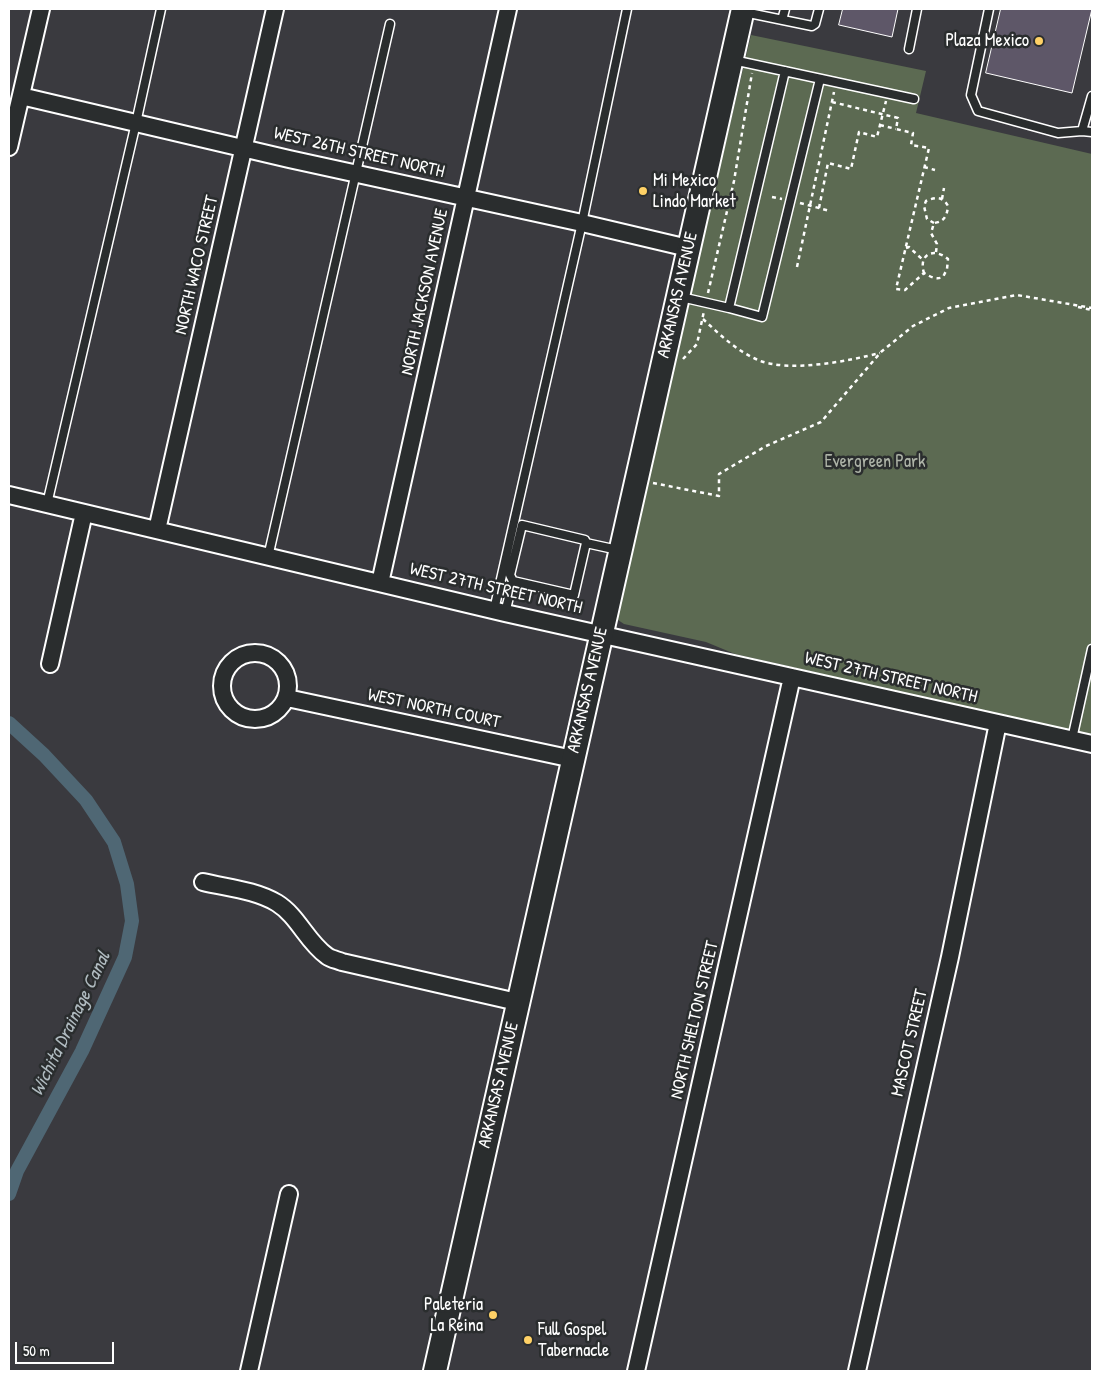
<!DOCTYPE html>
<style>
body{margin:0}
#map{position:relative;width:1101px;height:1380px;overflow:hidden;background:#3a3a3f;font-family:"Patrick Hand",sans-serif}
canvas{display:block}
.frame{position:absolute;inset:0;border:10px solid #fff;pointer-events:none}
.scale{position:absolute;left:15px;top:1342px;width:99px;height:22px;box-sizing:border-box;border:2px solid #fff;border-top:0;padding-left:6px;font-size:15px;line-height:18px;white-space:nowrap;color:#fff;-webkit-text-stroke:4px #2a2d2e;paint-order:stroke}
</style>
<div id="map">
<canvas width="1101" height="1380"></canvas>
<div class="frame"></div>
<div class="scale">50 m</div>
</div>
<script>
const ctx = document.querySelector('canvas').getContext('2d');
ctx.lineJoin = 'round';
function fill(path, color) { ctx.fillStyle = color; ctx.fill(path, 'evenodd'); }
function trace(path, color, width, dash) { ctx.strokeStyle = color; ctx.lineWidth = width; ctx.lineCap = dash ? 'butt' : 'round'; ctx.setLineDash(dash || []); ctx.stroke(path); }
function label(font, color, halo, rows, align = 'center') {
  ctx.font = font + ' "Patrick Hand",sans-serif'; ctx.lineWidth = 5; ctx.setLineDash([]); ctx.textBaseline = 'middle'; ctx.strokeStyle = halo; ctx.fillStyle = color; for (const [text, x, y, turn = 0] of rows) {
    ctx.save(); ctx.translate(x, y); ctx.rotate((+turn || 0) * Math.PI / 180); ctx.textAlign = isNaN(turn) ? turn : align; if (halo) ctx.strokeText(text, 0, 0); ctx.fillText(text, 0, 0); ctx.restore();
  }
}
fill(new Path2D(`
 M751 35 926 71 916 113 1092 154V736L735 654 706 642 624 624 618 620 615 613Z`), '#5c6a52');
trace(new Path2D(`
 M9 723 44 755 86 800 114 842 127 884 132 921 125 957 82 1051 17 1171 9 1194`), '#4f6774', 14);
const building = new Path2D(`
 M843 9H898L892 37 839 25Z
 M1001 9H1092L1072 93 986 73Z`);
fill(building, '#5e5768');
trace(building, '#fff', 1);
const lane = new Path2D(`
 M989 9 971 95 978 111 1058 133 1082 131 1092 96
 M744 12 812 26 815 24 819 9
 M782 20 785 9
 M909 49 917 9
 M733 60 914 99
 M1082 131 1092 132
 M681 297 729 308 785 71
 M729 308 762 317 820 79
 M47 504 136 123 161 9
 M268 557 390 24
 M513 581 510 575 522 525 585 540 586 543
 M494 610 582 223 627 9
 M505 613 513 581 574 595 586 543 618 550
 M1072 739 1092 649`);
const street = new Path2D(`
 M21 96 289 159 582 223 688 248
 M9 147 41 9
 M9 495 505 613 1092 744
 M157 530 275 9
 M380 583 508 9
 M222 686a33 33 0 1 1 66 0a33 33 0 1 1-66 0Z
 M50 664 84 513
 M287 698 573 759
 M203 882C228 888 255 890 277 903 298 916 307 942 327 956 331 959 337 960 342 962L517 1002
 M249 1371 289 1194
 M636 1371 792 677
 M857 1371 950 957 998 723`);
const secondary = new Path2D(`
 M435 1371 743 9`);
trace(lane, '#fff', 11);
trace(street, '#fff', 20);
trace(secondary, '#fff', 26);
trace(new Path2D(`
 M832 102 898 118 896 129 913 133 911 145 929 148 896 289 905 290 924 273C931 277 936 280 943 277L947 269 948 259C934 247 918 254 924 273
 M880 125 896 129
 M924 167 935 170
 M772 197 782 199
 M942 199 944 188
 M800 203 830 211
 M819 208 828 163 851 169 859 132 877 137 886 101
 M934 223 927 219 924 206 926 201C935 197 943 196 948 206 947 216 944 222 934 223L931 233 937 244 936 252
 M906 248 909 247 923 260
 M797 267 834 92
 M708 293 734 181 752 73
 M1078 307 1092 310
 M703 319C720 335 737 351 758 360 789 373 848 361 880 353
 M683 359 697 344 704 311
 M653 483 719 496V474L766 446 821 422 881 352 913 326 949 308 1017 295 1092 308`), '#fff', 2.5, [4, 4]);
trace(lane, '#2a2d2e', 8);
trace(street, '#2a2d2e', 16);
trace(secondary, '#2a2d2e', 22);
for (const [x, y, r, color] of [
 [1039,41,5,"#ffd166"],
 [643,191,5,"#ffd166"],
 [493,1315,5,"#ffd166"],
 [528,1340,5,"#ffd166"]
]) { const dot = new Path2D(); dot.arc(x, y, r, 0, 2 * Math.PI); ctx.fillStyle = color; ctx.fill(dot); trace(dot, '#2a2d2e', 2); }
label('18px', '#fff', '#2a2d2e', [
 ["Plaza Mexico",1029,41],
 ["Mi Mexico",653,181,"left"],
 ["Lindo Market",653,202,"left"],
 ["Paleteria",483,1305],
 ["La Reina",483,1326],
 ["Full Gospel",538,1330,"left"],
 ["Tabernacle",538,1351,"left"]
], 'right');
label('18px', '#fff', '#2a2d2e', [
 ["WEST 26TH STREET NORTH",359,153,13],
 ["NORTH WACO STREET",197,265,-77],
 ["NORTH JACKSON AVENUE",425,292,-78],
 ["ARKANSAS AVENUE",678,295,-77],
 ["WEST 27TH STREET NORTH",496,589,13],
 ["WEST 27TH STREET NORTH",891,678,13],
 ["ARKANSAS AVENUE",588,690,-77],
 ["WEST NORTH COURT",434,709,12],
 ["NORTH SHELTON STREET",695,1020,-77],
 ["MASCOT STREET",910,1043,-77],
 ["ARKANSAS AVENUE",499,1085,-77]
]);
label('18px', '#aeb4a8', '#2a2d2e', [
 ["Evergreen Park",875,462]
]);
label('italic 19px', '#b0bbc0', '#2a2d2e', [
 ["Wichita Drainage Canal",71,1024,-64]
]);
</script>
